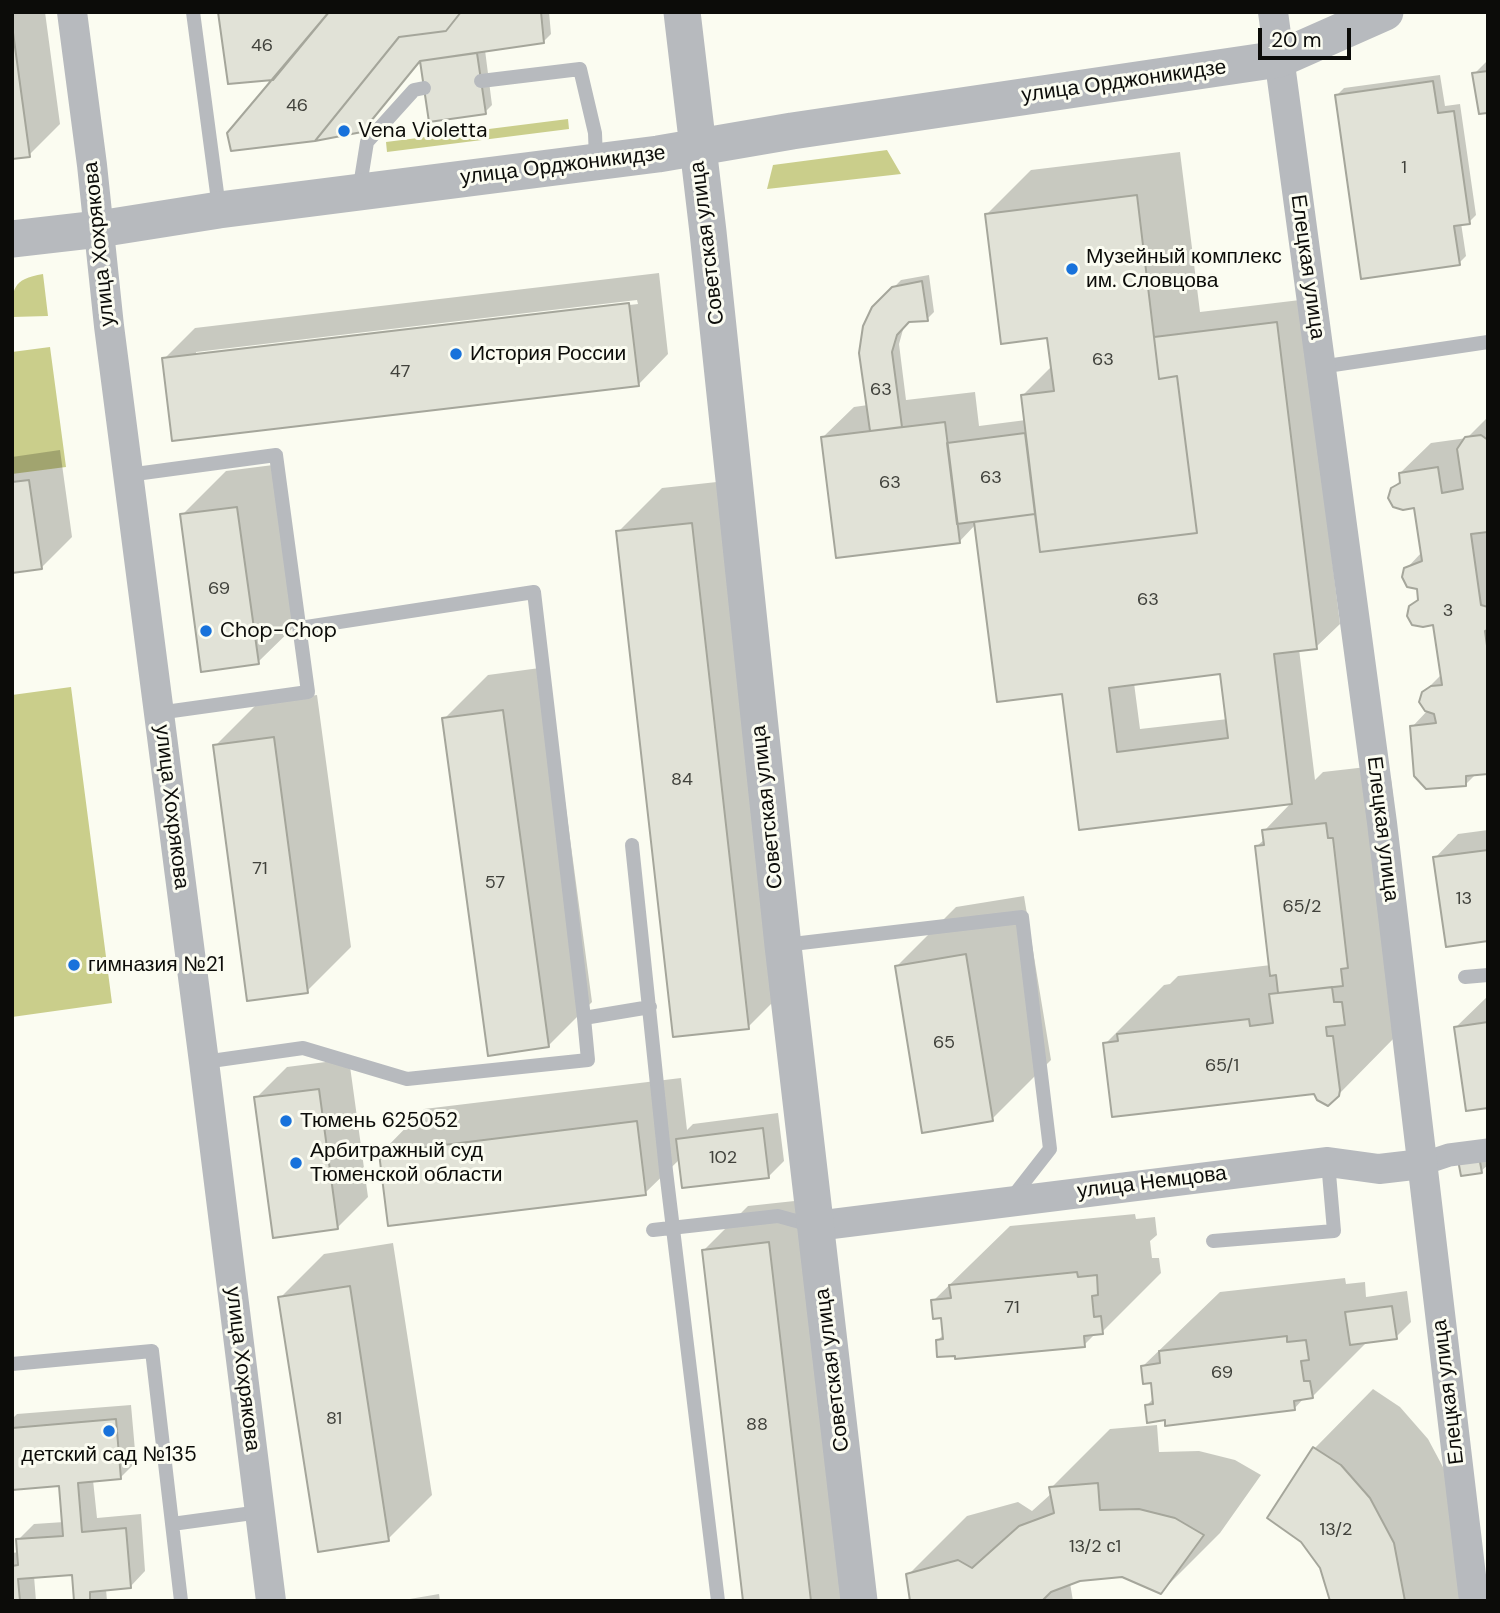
<!DOCTYPE html>
<meta charset="utf-8">
<style>
body{margin:0}
#map{position:relative;width:1500px;height:1613px;overflow:hidden;background:#fbfcf1;font-family:"DM Sans",sans-serif}
canvas{display:block}
.frame{position:absolute;inset:0;border:14px solid #0c0c09;pointer-events:none}
.scale{position:absolute;left:1258px;top:28px;width:93px;height:32px;box-sizing:border-box;border:4px solid #0c0c09;border-top:0;padding-left:9px;font-size:21px;line-height:24px;white-space:nowrap;color:#0c0c09;-webkit-text-stroke:5px #fbfcf1;paint-order:stroke}
</style>
<div id="map">
<canvas width="1500" height="1613"></canvas>
<div class="frame"></div>
<div class="scale">20 m</div>
</div>
<script>
const ctx = document.querySelector('canvas').getContext('2d');
ctx.lineJoin = 'round';
function fill(path, color) { ctx.fillStyle = color; ctx.fill(path, 'evenodd'); }
function trace(path, color, width, dash) { ctx.strokeStyle = color; ctx.lineWidth = width; ctx.lineCap = dash ? 'butt' : 'round'; ctx.setLineDash(dash || []); ctx.stroke(path); }
function label(font, color, halo, rows, align = 'center') {
  ctx.font = font + ' "DM Sans",sans-serif'; ctx.lineWidth = 6; ctx.setLineDash([]); ctx.textBaseline = 'middle'; ctx.strokeStyle = halo; ctx.fillStyle = color; for (const [text, x, y, turn = 0] of rows) {
    ctx.save(); ctx.translate(x, y); ctx.rotate((+turn || 0) * Math.PI / 180); ctx.textAlign = isNaN(turn) ? turn : align; if (halo) ctx.strokeText(text, 0, 0); ctx.fillText(text, 0, 0); ctx.restore();
  }
}
fill(new Path2D(`
 M568 119 569 129 387 152 386 142Z
 M887 150 901 174 767 189 773 165Z
 M43 274 48 316 12 317C12 289 12 279 43 274Z
 M50 347 66 467 12 474V352Z
 M71 687 112 1003 12 1017V695Z`), '#cace8b');
fill(new Path2D(`
 M12 12H45L60 124 29 155 12 157Z
 M220 12H549L551 34 544 41 485 50 492 105 485 112 431 120 422 58 275 78Z
 M1488 60V111L1474 74Z
 M1440 75 1445 106 1460 104 1476 215 1469 222 1461 223 1466 256 1459 263 1337 95 1344 88Z
 M1180 152 1200 312 1300 300 1340 624 1316 647 1299 649 1315 780 1323 772 1384 765 1386 780 1391 779 1406 908 1397 1035 1338 1095 1315 1092 1105 1044 1164 985 1170 984 1178 976 1271 965 1257 846 1265 839 1264 831 1292 802 1081 828 1064 692 976 524 959 542 823 437 854 407 868 405 874 308 901 280 929 275 934 312 927 319 909 320 904 326 899 344 906 400 975 392 979 426 1026 420 1023 395 1052 366 1049 336 987 214 1031 170ZM1222 673 1228 719 1140 729 1134 683Z
 M659 273 668 354 638 385 164 359 195 328ZM637 300 638 304 196 356V352Z
 M1488 417V773L1476 774 1466 784 1412 727 1428 710 1423 693 1442 674 1435 623 1411 606 1420 598 1419 588 1406 569 1422 552 1415 506 1393 488 1401 480 1400 473 1431 443 1467 438Z
 M60 450 72 537 41 568 12 572V457Z
 M281 464 302 619 258 662 182 515 226 471Z
 M735 480 792 983 748 1027 618 532 662 488Z
 M547 667 592 1002 548 1046 444 719 488 675Z
 M317 695 351 947 307 991 215 746 259 702Z
 M1488 830V939L1435 858 1458 834Z
 M1024 896 1051 1060 992 1119 897 966 956 907Z
 M1488 996V1107L1456 1027Z
 M349 1059 368 1197 337 1228 256 1098 287 1067Z
 M681 1078 687 1130 693 1124 778 1113 784 1161 769 1176 680 1159 645 1193 381 1153 424 1109Z
 M1460 1160H1488V1165L1481 1171Z
 M813 1199 860 1601H745L704 1250 748 1206Z
 M1135 1214 1136 1219 1155 1217 1157 1235 1150 1241 1152 1258H1159L1161 1273 1102 1332H1097L1084 1345 938 1340 944 1334 942 1316 933 1301 1010 1226Z
 M393 1243 432 1495 388 1539 280 1298 324 1254Z
 M1345 1278 1346 1284 1365 1282 1366 1297 1407 1291 1411 1322 1396 1337 1368 1341 1312 1397H1305L1294 1409 1166 1418 1147 1405 1154 1398 1153 1381 1143 1366 1220 1292Z
 M1373 1389 1400 1407 1428 1439 1452 1484 1466 1568 1459 1601H1331L1315 1448Z
 M131 1405 136 1462 120 1478 93 1480 97 1518 141 1514 145 1571 130 1587 106 1589 107 1601H76L73 1573 34 1576 36 1601H12V1553L19 1552 18 1540 34 1524 64 1522 61 1484 12 1488V1419L17 1414Z
 M1157 1425 1159 1452 1199 1451 1235 1460 1261 1475 1220 1533 1161 1592 1123 1576 1080 1580 1070 1583 1073 1601H912L908 1575 967 1516 1018 1502 1032 1511 1052 1493 1051 1488 1110 1429Z
 M439 1594 440 1601H398Z`), '#0003');
const building = new Path2D(`
 M218 12H329L273 80 228 84Z
 M329 12H461L446 31 399 37 315 141 231 151 227 133Z
 M461 12H541L544 43 420 61 362 132 315 141 399 37 446 31Z
 M12 25 30 157 12 159Z
 M477 53 486 114 429 122 420 61Z
 M1488 71V120L1487 113 1479 114 1472 73Z
 M1433 81 1438 113 1454 111 1470 224 1454 226 1460 265 1361 279 1335 95Z
 M1137 195 1159 379 1177 376 1197 533 1040 552 1021 395 1054 391 1047 338 1001 344 985 214Z
 M922 281 928 321 909 322 897 335 892 352 902 427 870 431 859 353 863 326 872 307 892 287Z
 M629 303 639 386 172 441 162 358Z
 M1277 322 1317 649 1274 654 1292 804 1079 830 1062 694 997 702 974 522 1035 514 1040 552 1197 533 1177 376 1159 379 1154 337ZM1220 674 1228 738 1117 752 1109 688Z
 M945 422 960 543 836 558 821 437Z
 M1025 433 1035 514 957 524 947 443Z
 M1481 435 1488 440V532L1471 534 1481 605 1488 607V630L1485 631 1488 653V774L1466 776V786L1426 789 1414 776 1410 726 1436 723 1434 714 1425 711 1419 702 1422 692 1431 686 1442 685 1433 625 1423 627 1412 625 1407 616 1409 606 1418 600 1417 589 1407 587 1402 577 1404 568 1422 561 1414 508 1403 510 1393 507 1388 498 1391 488 1400 483 1399 473 1438 467 1442 493 1463 489 1457 449 1465 437Z
 M29 480 42 569 12 573V482Z
 M237 507 259 664 201 672 180 514Z
 M692 523 749 1029 673 1037 616 531Z
 M503 710 549 1047 488 1056 442 718Z
 M274 737 308 993 247 1001 213 745Z
 M1326 823 1328 838H1333L1348 968 1341 969 1343 986 1278 993 1276 975 1270 976 1255 846 1264 845 1262 830Z
 M1488 850V941L1446 947 1433 857Z
 M966 954 993 1121 922 1133 895 966Z
 M1332 987 1334 1002H1342L1345 1025 1326 1027 1327 1036H1333L1340 1090 1339 1096 1328 1106 1317 1100 1314 1094 1112 1117 1103 1043 1118 1041 1117 1034 1249 1019 1250 1026 1273 1023 1269 994Z
 M1488 1022V1108L1466 1111 1454 1027Z
 M319 1089 338 1229 273 1238 254 1097Z
 M637 1121 646 1195 388 1226 379 1153Z
 M763 1128 769 1178 682 1188 676 1139Z
 M1479 1156 1482 1173 1461 1176 1458 1160Z
 M769 1242 811 1601H743L702 1250Z
 M1077 1272 1078 1277 1097 1275 1098 1295 1092 1296 1094 1317 1101 1316 1103 1334 1084 1336 1085 1347 955 1359V1356L937 1357 936 1340 943 1339 941 1318 933 1319 931 1300 951 1298 949 1285Z
 M350 1286 389 1541 318 1552 278 1297Z
 M1392 1306 1397 1339 1350 1345 1345 1312Z
 M1287 1336V1342L1306 1340 1309 1360 1301 1361 1304 1381H1310L1313 1398 1294 1401 1295 1410 1165 1426V1420L1147 1423 1145 1405 1153 1404 1151 1383 1143 1384 1141 1366 1160 1363 1159 1351Z
 M116 1419 121 1479 78 1483 82 1532 126 1528 131 1588 90 1592V1601H74L72 1575 18 1579 20 1601H12V1566L18 1565 16 1539 63 1536 59 1486 12 1490V1428Z
 M1313 1447 1341 1465 1370 1498 1394 1543 1405 1601H1330L1320 1568 1301 1542 1267 1518Z
 M1098 1483 1100 1510 1139 1509 1175 1518 1204 1535 1161 1594 1122 1577 1080 1581 1051 1592 1042 1601H910L906 1574 958 1560 972 1568 1019 1526 1054 1513 1049 1487Z`);
fill(building, '#e1e2d7');
trace(building, '#a5a69b', 2);
trace(new Path2D(`
 M193 12 219 208
 M481 81 580 69 595 133 596 160
 M359 192 367 142 414 90 424 88
 M1320 367 1488 342
 M128 475 276 455 308 692 158 713
 M300 628 534 592 584 1018
 M632 845 666 1171 718 1601
 M784 945 1022 917 1050 1149 1011 1199
 M1465 977 1488 975
 M204 1062 303 1048 407 1079 588 1060 584 1018 650 1007
 M653 1230 778 1216 814 1226
 M1213 1241 1334 1231 1328 1162
 M12 1364 152 1351 181 1601
 M172 1524 260 1512`), '#b7babe', 14);
trace(new Path2D(`
 M1422 1164 1449 1155 1488 1150`), '#b7babe', 23);
trace(new Path2D(`
 M72 12 92 165 109 326 204 1062 271 1601
 M1273 12 1382 823 1474 1601
 M816 1226 1328 1162 1379 1169 1422 1164`), '#b7babe', 30);
trace(new Path2D(`
 M682 12 708 232 783 946 859 1601
 M12 239 99 229 219 210 658 154 792 131 1279 59 1385 12`), '#b7babe', 37);
for (const [x, y, r, color] of [
 [344,131,7,"#1872db"],
 [1072,269,7,"#1872db"],
 [456,354,7,"#1872db"],
 [206,631,7,"#1872db"],
 [74,965,7,"#1872db"],
 [286,1121,7,"#1872db"],
 [296,1163,7,"#1872db"],
 [109,1431,7,"#1872db"]
]) { const dot = new Path2D(); dot.arc(x, y, r, 0, 2 * Math.PI); ctx.fillStyle = color; ctx.fill(dot); trace(dot, '#fbfcf1', 2.5); }
label('18px', '#41423c', null, [
 ["46",262,46],
 ["46",297,106],
 ["1",1404,168],
 ["63",1103,360],
 ["47",400,372],
 ["63",881,390],
 ["63",991,478],
 ["63",890,483],
 ["69",219,589],
 ["63",1148,600],
 ["3",1448,611],
 ["84",682,780],
 ["71",260,869],
 ["57",495,883],
 ["13",1464,899],
 ["65/2",1302,907],
 ["65",944,1043],
 ["65/1",1222,1066],
 ["102",723,1158],
 ["71",1012,1308],
 ["69",1222,1373],
 ["81",334,1419],
 ["88",757,1425],
 ["13/2",1336,1530],
 ["13/2 с1",1095,1547]
]);
label('21px', '#0c0c09', '#fbfcf1', [
 ["улица Орджоникидзе",1124,82,-8],
 ["улица Орджоникидзе",563,166,-7],
 ["Советская улица",708,243,-97],
 ["улица Хохрякова",100,244,-96],
 ["Елецкая улица",1307,267,82],
 ["улица Хохрякова",171,807,83],
 ["Советская улица",768,807,-96],
 ["Елецкая улица",1382,829,83],
 ["улица Немцова",1152,1183,-7],
 ["улица Хохрякова",242,1369,83],
 ["Советская улица",833,1370,-97],
 ["Елецкая улица",1449,1392,-97]
]);
label('21px', '#0c0c09', '#fbfcf1', [
 ["Vena Violetta",358,131],
 ["Музейный комплекс",1086,257],
 ["им. Словцова",1086,281],
 ["История России",470,354],
 ["Chop-Chop",220,631],
 ["гимназия №21",88,965],
 ["Тюмень 625052",300,1121],
 ["Арбитражный суд",310,1151],
 ["Тюменской области",310,1175],
 ["детский сад №135",109,1455,"center"]
], 'left');
</script>
